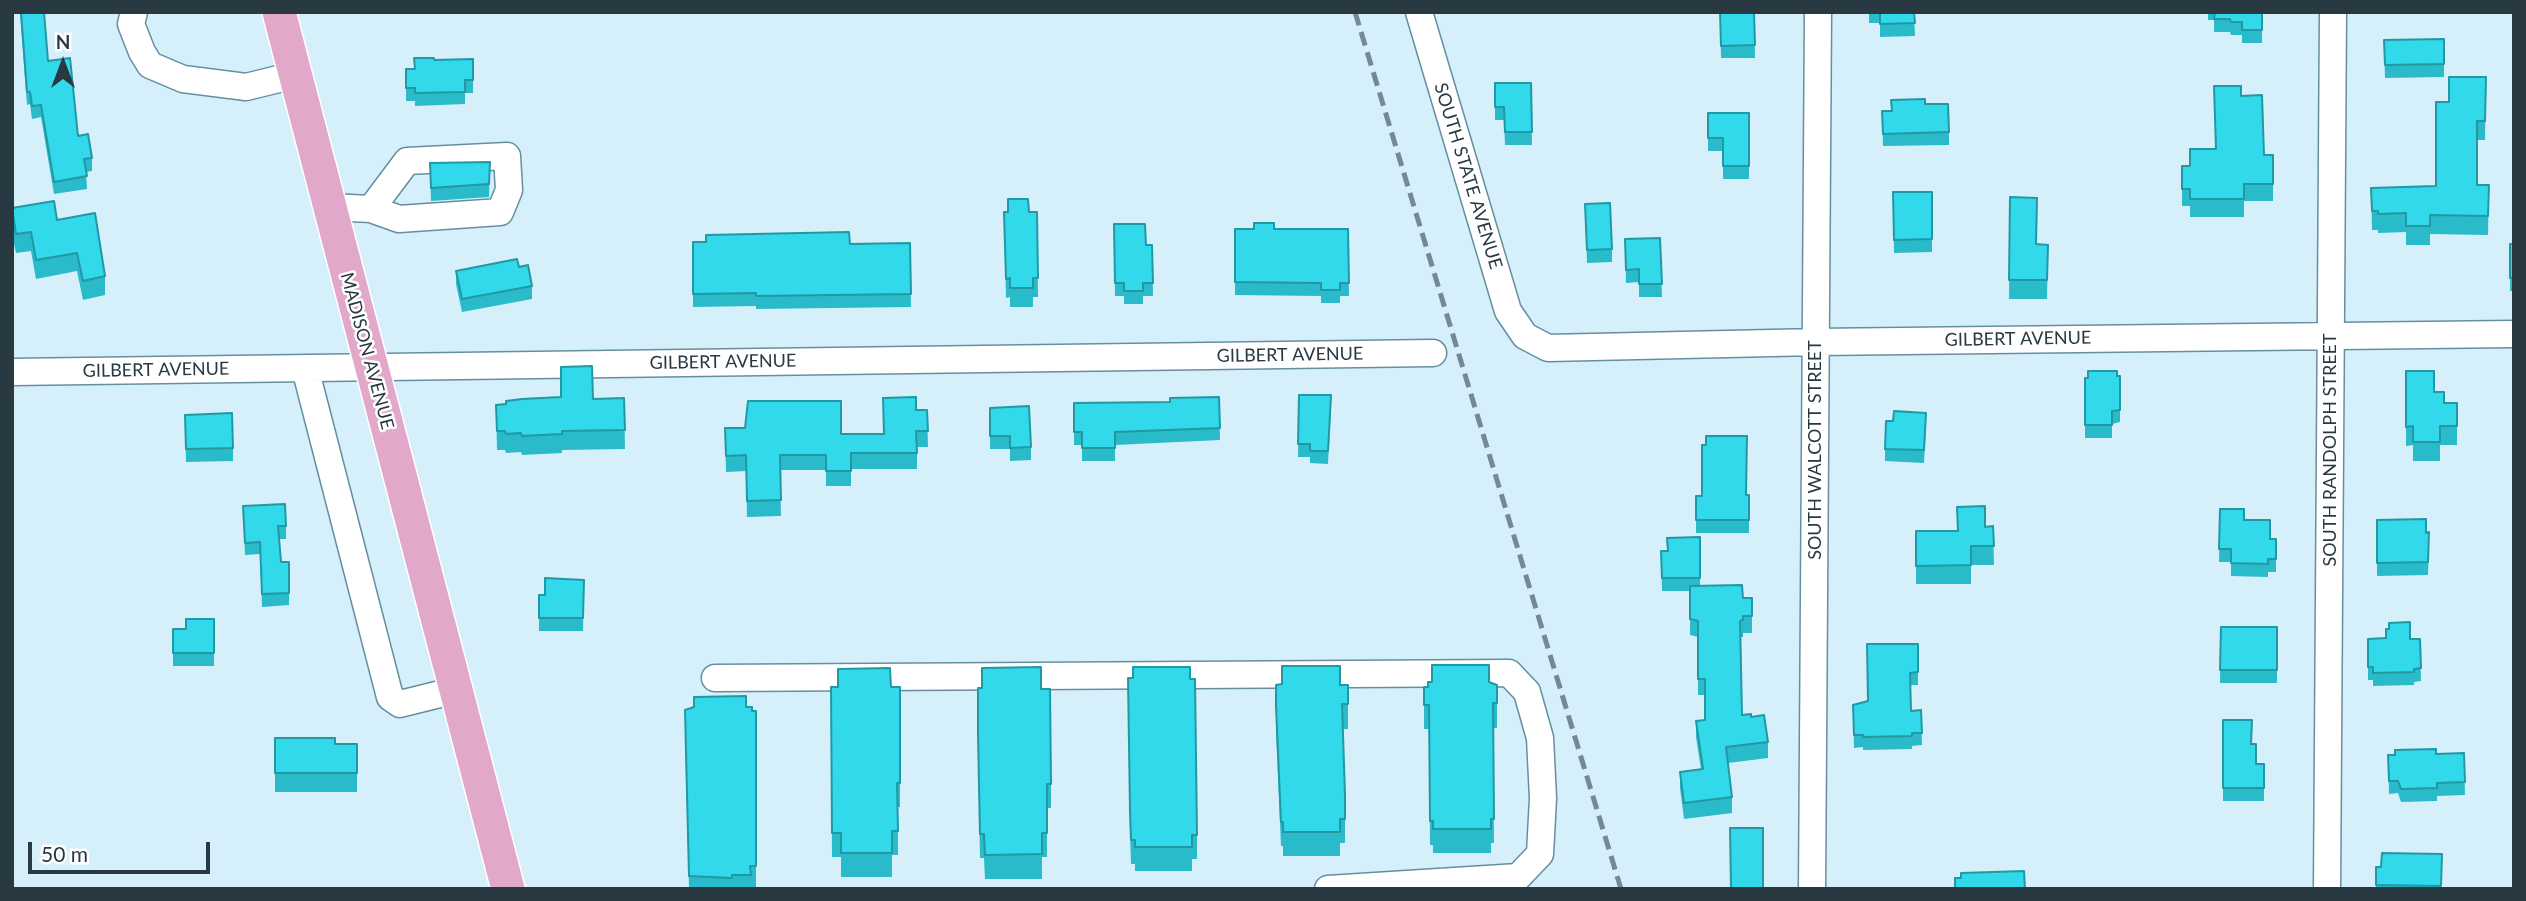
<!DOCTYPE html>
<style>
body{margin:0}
#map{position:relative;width:2526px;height:901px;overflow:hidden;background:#d5f0fb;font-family:Lato,sans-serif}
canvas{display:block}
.frame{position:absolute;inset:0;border:14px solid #283941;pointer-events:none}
.north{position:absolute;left:28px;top:28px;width:70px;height:70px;-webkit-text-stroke:5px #fff;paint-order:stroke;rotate:0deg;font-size:19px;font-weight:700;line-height:28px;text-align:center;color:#283941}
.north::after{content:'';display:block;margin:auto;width:24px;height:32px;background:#283941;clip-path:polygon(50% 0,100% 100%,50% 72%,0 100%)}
.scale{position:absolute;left:28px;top:842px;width:182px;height:32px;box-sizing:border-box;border:4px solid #283941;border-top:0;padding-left:9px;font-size:21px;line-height:24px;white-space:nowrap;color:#283941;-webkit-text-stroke:5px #fff;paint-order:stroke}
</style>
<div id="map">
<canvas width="2526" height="901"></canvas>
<div class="frame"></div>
<div class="north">N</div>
<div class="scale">50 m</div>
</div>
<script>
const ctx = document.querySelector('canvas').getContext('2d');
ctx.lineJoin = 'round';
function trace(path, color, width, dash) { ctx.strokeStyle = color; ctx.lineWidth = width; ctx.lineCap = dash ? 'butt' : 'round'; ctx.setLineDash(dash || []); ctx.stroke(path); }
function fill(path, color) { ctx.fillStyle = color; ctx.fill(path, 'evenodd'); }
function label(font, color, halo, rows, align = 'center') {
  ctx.font = font + ' Lato,sans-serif'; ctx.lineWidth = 5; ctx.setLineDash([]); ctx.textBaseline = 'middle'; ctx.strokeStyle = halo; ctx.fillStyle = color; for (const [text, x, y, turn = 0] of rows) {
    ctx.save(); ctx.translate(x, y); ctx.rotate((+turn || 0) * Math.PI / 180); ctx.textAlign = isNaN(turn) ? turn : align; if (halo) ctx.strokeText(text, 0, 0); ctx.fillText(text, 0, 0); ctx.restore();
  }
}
const minor = new Path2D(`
 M134 12 131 24 142 52 150 65 183 79 246 87 295 75
 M1419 12 1508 311 1525 336 1548 348 1816 342 2514 334
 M329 207 371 209 399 219 500 212 509 190 507 156 407 161 371 209
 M305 368 390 697 400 704 456 690
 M12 372 1433 353
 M715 678 1509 673 1527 692 1540 738 1543 798 1540 854 1518 877 1328 889
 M1812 889 1818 12
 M2327 889 2333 12`);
const major = new Path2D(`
 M279 12 508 889`);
trace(minor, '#658fa1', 29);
trace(major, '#fff', 36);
trace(minor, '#fff', 26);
trace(major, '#e1a8c9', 33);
trace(new Path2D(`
 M1355 12 1621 889`), '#748993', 5, [14, 7]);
fill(new Path2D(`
 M12 12H44L48 61 78 136 92 158V171L86 172 87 189 54 194 41 117 32 119 30 104 27 105 20 13 12 14Z
 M1720 12H1754L1755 58H1721Z
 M1869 12H1914L1915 36 1880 37V23H1869Z
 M2208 12H2262V43H2242V35H2231L2230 32H2214V20H2208Z
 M2444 39V77L2385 78 2384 40Z
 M473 59V93H465V104L415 106V101H406V69H414L434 60Z
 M2486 77 2485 140H2477V185H2489L2488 235 2430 234V245H2406V232L2378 233V230H2372L2371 188 2436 186 2449 102Z
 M1495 83H1531L1532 145H1505L1504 120H1495Z
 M2241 96 2264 155H2273V201H2244V217H2190V206H2182V166H2190L2215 149Z
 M1925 104 1949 132V145L1883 146 1882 111H1891Z
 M1708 113H1749V179H1723V151H1708Z
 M490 162 489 197 431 201 430 163Z
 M1893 192H1932V252L1894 253Z
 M2010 197 2036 244 2048 245 2047 299H2009Z
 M1585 204 1612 249V262L1587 263Z
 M12 208 57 220 105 276V295L83 300 77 271 36 279 31 251 16 253 12 234Z
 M1004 212H1037L1038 297H1033V307H1010V297L1006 298Z
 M1114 224 1146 245H1152L1153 296H1143V304H1124V296H1115Z
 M1235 229H1348L1349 296H1340V303H1321V296L1235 295Z
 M1660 238 1662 297H1639V282L1626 283 1625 239Z
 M693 242 850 244 910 243 911 307 756 309V306L693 307Z
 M2510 244H2514V291H2510Z
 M519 267 532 286V299L462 312 456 284V271Z
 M2406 371 2434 392 2444 403H2457V445H2440V461H2413V445L2406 446Z
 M2120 376V422L2112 424V438H2085V378Z
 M1299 395 1331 408 1328 464 1310 463V457H1298Z
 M1219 397 1220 440 1115 445V461H1082V445H1074V403L1170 402Z
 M624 398 625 449 562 450V453L522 455 521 452 506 453 505 450H497L496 405Z
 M990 408 1031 447V460L1010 461V449H990Z
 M916 410H927L928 447H917V469H851V486H826V470H780L781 516 747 517 746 471 726 472 725 428H745L841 434H883Z
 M185 415 233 448V461L186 462Z
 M1926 426 1924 463 1885 461V449Z
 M1749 495V533H1696V496Z
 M243 506 286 526V539H279L281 562H289V605L262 607 260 554 245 555Z
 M2220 509 2244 520 2270 539H2276V572H2268V577L2231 576V562H2219Z
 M2377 520 2426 533 2429 545 2428 575 2377 576Z
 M1993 526 1994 565H1971V584H1916V531H1957Z
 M1700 537V585L1743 598H1752V633H1743V637H1741L1742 715 1751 717 1768 742V758L1728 763 1732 797V813L1684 819 1680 788V772L1701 769 1696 737V721L1705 720V695H1698V637L1690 635V591H1662L1661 551H1667Z
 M584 580 583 631H539V595H545Z
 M214 619V666H173V629H186Z
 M2221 627H2277V683H2220Z
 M2368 639H2420L2421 681 2414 682V685L2373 686V680H2368Z
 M1918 644V685H1910L1911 711 1921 710 1922 745 1912 746V749L1863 750V747L1854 748 1853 705 1867 701Z
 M1128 678 1197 835V859H1192V871H1135V864H1131L1130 835Z
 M1489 682 1497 685V728H1493L1494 843H1491V853H1433V845H1430L1429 729H1424V687Z
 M1276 685H1340L1348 704V729H1343L1345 795V843H1340V856H1283V846H1281L1276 731Z
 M831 687H900V807H898V855H892V877H841V857H832Z
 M1041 689 1051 784V808H1047V857H1042V879H985L984 858H980L978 758Z
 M694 707H746L752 711H756V889H689L685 734Z
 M2223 720 2251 744 2256 764H2264V801H2223Z
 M275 738 335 744H357V792H275Z
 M2464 753 2465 795 2437 796V801L2401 802 2398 793 2389 794 2388 755Z
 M2442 854 2441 889H2376V867H2381Z`), '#2abbca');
const building = new Path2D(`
 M21 12H44L48 61 70 58 78 136 88 134 92 158 84 159 87 176 54 182 41 105 32 106 30 92H27Z
 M1720 12H1754L1755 45 1721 46Z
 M1880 12H1914L1915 23 1880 24Z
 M2215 12H2262V30H2242V22H2231L2230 19H2214Z
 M2444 39V64L2385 65 2384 40Z
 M414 58H434V60L473 59V80H465V92L415 93V88H406V69H415Z
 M2449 77H2486L2485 121H2477V185H2489L2488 216 2430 215V226H2406V213L2378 214V211H2372L2371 188 2436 186V102H2449Z
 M1495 83H1531L1532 132H1505L1504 107H1495Z
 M2214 86H2241V96L2262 95 2264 155H2273V184H2244V199H2190V189H2182V166H2190V149H2216Z
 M1925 99V104H1948L1949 132 1883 134 1882 111H1892L1891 100Z
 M1708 113H1749V166H1723V138H1708Z
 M490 162 489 184 431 188 430 163Z
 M1893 192H1932V239L1894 240Z
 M2010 197 2037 198 2036 244 2048 245 2047 280H2009Z
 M1008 199H1028L1029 212H1037L1038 278H1033V288H1010V278L1006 279 1004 212H1008Z
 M54 201 57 220 95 213 105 276 83 281 77 253 36 260 31 232 16 234 12 208Z
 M1610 203 1612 249 1587 250 1585 204Z
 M1254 223H1274V229H1348L1349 283H1340V290H1321V283L1235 282V229H1254Z
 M1114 224H1145L1146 245H1152L1153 283H1143V291H1124V283H1115Z
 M849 232 850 244 910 243 911 294 756 296V293L693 294V242H706V235Z
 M1660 238 1662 284H1639V269L1626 270 1625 239Z
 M2510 244H2514V278H2510Z
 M517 259 519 267 528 265 532 286 462 299 456 271Z
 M592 366 593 399 624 398 625 430 562 431V434L522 436 521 433 506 434 505 431H497L496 405 506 404V401L522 399 561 397V367Z
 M2088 371H2117V376H2120V410L2112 411V425H2085V378H2088Z
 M2406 371H2434V392H2444V403H2457V426H2440V442H2413V426L2406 427Z
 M1299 395H1331L1328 451H1310V444H1298Z
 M916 397V410H927L928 431H916L917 453H851V471H826V455H780L781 500 747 501 746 455 726 456 725 428H745L748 401H841V434H884L883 398Z
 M1219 397 1220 428 1115 432V448H1082V432H1074V403L1170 402V398Z
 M1029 406 1031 447 1010 448V436H990V408Z
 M1894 411 1926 413 1924 450 1885 449 1886 421H1893Z
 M232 413 233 448 186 449 185 415Z
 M1706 436H1747L1746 495H1749V520H1696V496H1702V445H1706Z
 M285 504 286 526H278L281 562H289V593L262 594 260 542 245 543 243 506Z
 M1985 506V527L1993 526 1994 546H1971V565L1916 566V531H1958L1957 507Z
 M2220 509H2244V520H2270V539H2276V559H2268V564L2231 563V549H2219Z
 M2426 519V533L2429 532 2428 562 2377 563V520Z
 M1700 537V578H1662L1661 551H1668L1667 538Z
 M545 578 584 580 583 618H539V595H545Z
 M1742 585 1743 598H1752V616H1743V620L1740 621 1742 715 1751 714V717L1764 715 1768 742 1726 747 1732 797 1684 803 1680 772 1703 769 1696 721 1705 720V679H1698V621L1690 619V586Z
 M186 619H214V653H173V629H186Z
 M2410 622V639H2420L2421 668 2414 669V672L2373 673V667H2368V639L2386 638V629H2389V623Z
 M2221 627H2277V670H2220Z
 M1867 644H1918V672L1910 673 1911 711 1921 710 1922 733H1912V736L1863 737V735H1854L1853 705 1868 701Z
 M1432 665H1489V682L1497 685V703H1493L1494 819H1491V829H1433V821H1430L1429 705H1424V687H1428V682H1432Z
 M1282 666H1340V685H1348V704H1342L1345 795V819H1340V832H1283V822H1281L1276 706V685L1282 684Z
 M1041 667V689H1050L1051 784H1047V833H1042V854L985 855 984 834H980L978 734V688H982V668Z
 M1133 667H1190V679H1195L1197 835H1192V847H1135V840H1131L1130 810 1128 678H1133Z
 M890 668 891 687H900V783H897L898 831H892V853H841V833H832L831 687H838V669Z
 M746 696V707H752V711H756V866H750L751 875H732V878L689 876 685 710 694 707V697Z
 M2223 720H2252L2251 744H2256V764H2264V788H2223Z
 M275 738H335V744H357V773H275Z
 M2436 749V754L2464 753 2465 782 2437 783V788L2401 789 2398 781H2389L2388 755H2395V750Z
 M1730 828H1763V888H1731Z
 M2382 853 2442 854 2441 886 2376 885V867H2381Z
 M2024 871 2025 889H1955V878H1961V873Z`);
fill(building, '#31d9eb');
trace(building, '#2298a4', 2);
label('18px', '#283941', '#fff', [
 ["SOUTH STATE AVENUE",1468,176,73],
 ["GILBERT AVENUE",2018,339,-1],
 ["MADISON AVENUE",367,351,75],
 ["GILBERT AVENUE",1290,355,-1],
 ["GILBERT AVENUE",723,362,-1],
 ["GILBERT AVENUE",156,370,-1],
 ["SOUTH WALCOTT STREET",1815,450,-90],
 ["SOUTH RANDOLPH STREET",2330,450,-90]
]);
</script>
